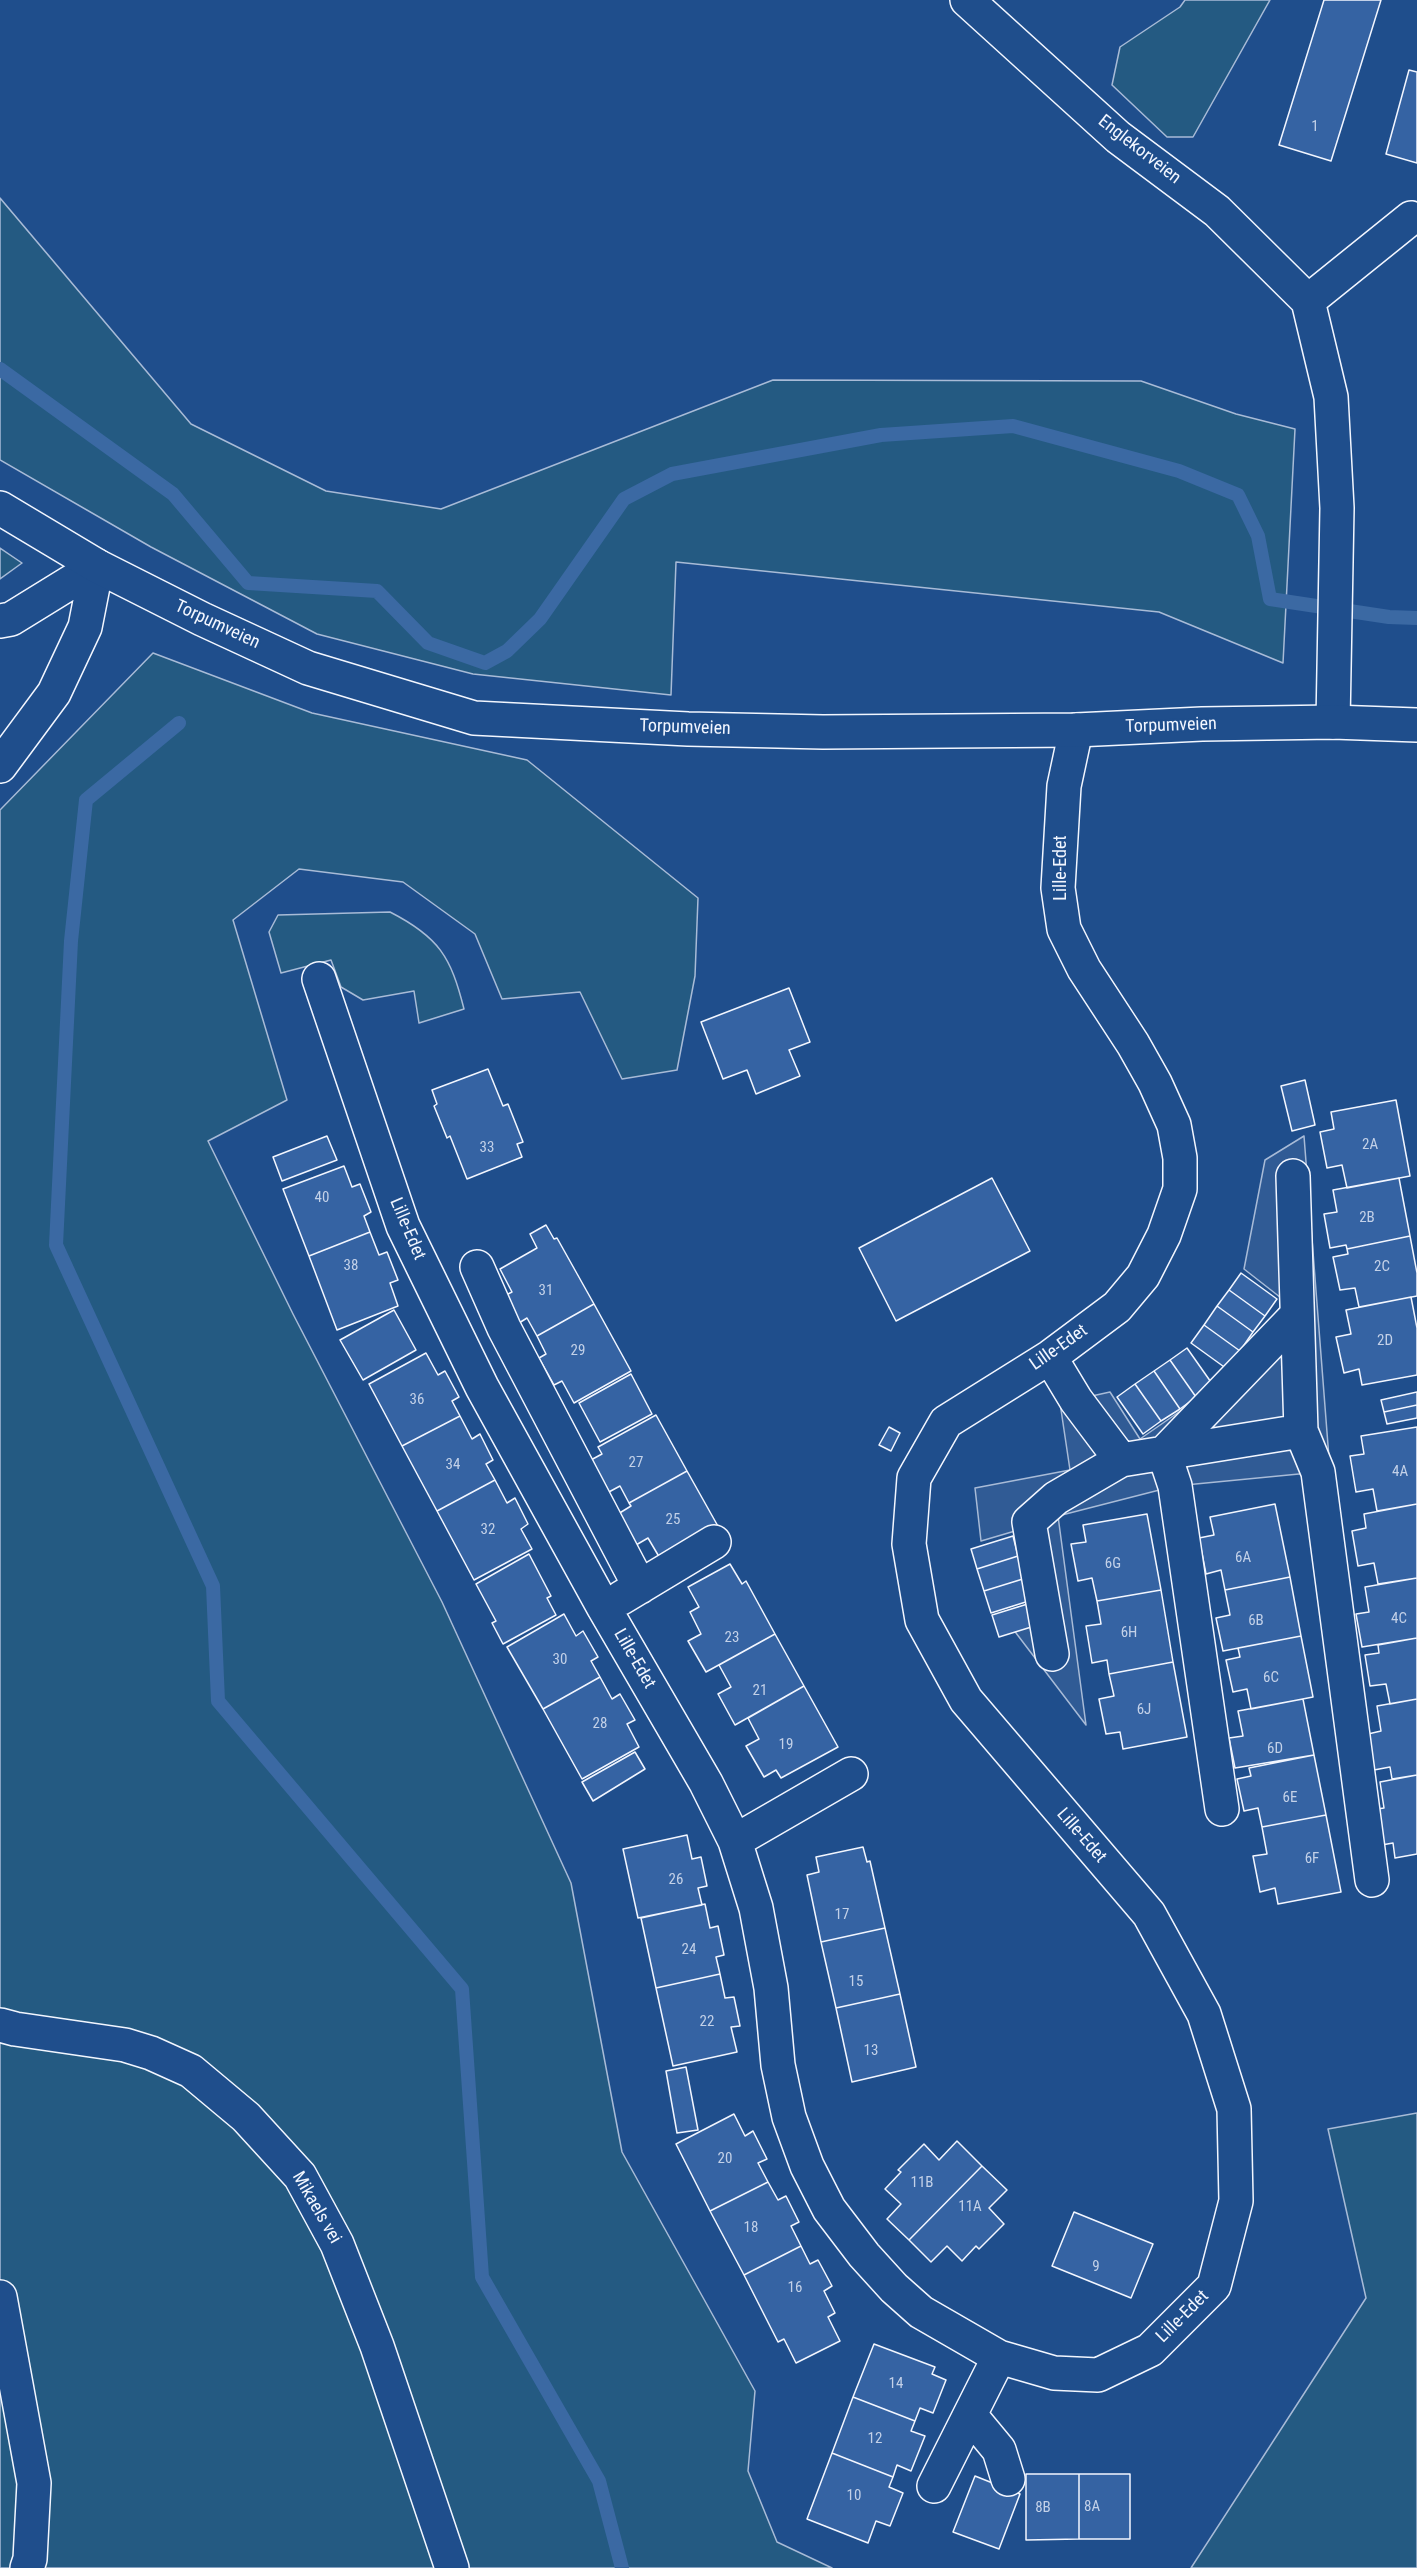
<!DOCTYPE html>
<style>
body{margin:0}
canvas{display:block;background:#1f4e8c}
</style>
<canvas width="1417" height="2568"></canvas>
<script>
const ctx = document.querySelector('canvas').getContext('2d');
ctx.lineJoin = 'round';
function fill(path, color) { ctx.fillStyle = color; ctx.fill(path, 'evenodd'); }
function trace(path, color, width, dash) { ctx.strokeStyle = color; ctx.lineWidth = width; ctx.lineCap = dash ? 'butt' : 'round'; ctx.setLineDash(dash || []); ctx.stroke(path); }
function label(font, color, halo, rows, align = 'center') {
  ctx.font = font + ' "Roboto Condensed",sans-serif'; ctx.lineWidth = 4.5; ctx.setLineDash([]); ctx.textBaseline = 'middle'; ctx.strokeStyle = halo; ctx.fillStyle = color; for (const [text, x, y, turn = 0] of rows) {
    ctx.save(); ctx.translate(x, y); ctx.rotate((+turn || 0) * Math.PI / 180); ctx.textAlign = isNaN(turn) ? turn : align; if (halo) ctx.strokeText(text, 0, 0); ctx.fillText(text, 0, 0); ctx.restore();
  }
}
const green = new Path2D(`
 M1185 0H1270L1193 137H1167L1112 85 1120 47 1180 7Z
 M0 198 191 424 326 491 441 509 773 380 1141 381 1236 414 1295 429 1283 663 1159 612 676 562 671 695 473 674 317 634 151 547 0 460Z
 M0 548 22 563 0 579Z
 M153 653 312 713 527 760 698 898 695 976 677 1070 622 1079 580 992 502 999 475 934 403 882 299 869 233 920 287 1100 208 1141 293 1314 442 1602 571 1883 622 2152 755 2391 748 2471 777 2542 832 2568H0V810Z
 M390 912C439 937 451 957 464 1009L419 1023 414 991 363 1000 341 987 331 960 281 973 269 932 278 915Z
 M1417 2113V2568H1191L1366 2298 1328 2129Z`);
fill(green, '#245a82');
trace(green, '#a8bbd7', 1.5);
const parking = new Path2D(`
 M1304 1136 1330 1471 1175 1486 1058 1516 1086 1725 1016 1633 1007 1614 1035 1601 1015 1531 981 1541 975 1488 1070 1470 1060 1403 1110 1392 1140 1439 1222 1382 1285 1301 1244 1269 1265 1160Z`);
fill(parking, '#305b95');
trace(parking, '#a8bbd7', 1.5);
trace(new Path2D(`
 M0 369 173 494 248 583 377 591 428 643 485 663 507 651 540 619 624 499 672 474 881 435 1013 426 1179 471 1238 495 1258 536 1270 599 1389 617 1417 618
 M179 723 86 800 71 941 56 1245 213 1586 218 1701 462 1989 482 2277 599 2481 622 2568`), '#3b69a3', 14);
const building = new Path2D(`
 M1324 0H1381L1331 161 1279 145Z
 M1409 70 1417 72V163L1386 154Z
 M789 988 810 1042 789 1050 800 1076 756 1094 747 1070 723 1079 701 1022Z
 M488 1069 503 1106 508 1104 523 1142 517 1144 522 1157 467 1179 450 1136 447 1138 434 1106 437 1104 432 1090Z
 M1305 1080 1315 1125 1292 1131 1281 1086Z
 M1396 1100 1410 1176 1347 1188 1342 1165 1327 1168 1320 1132 1334 1129 1331 1112Z
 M327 1136 337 1160 282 1181 273 1157Z
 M344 1166 352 1187 360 1184 371 1212 364 1216 370 1232 309 1256 283 1189Z
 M992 1178 1030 1251 896 1321 859 1248Z
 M1399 1178 1410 1236 1347 1249 1346 1245 1330 1248 1324 1214 1337 1212 1333 1190Z
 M546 1225 554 1239 557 1238 594 1304 537 1336 527 1318 519 1323 504 1296 512 1292 500 1269 537 1248 530 1234Z
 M370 1232 379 1255 387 1252 398 1280 390 1283 398 1306 337 1330 309 1256Z
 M1410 1236 1417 1273V1296L1359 1307 1355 1288 1340 1290 1333 1257 1348 1254 1347 1249Z
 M1241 1273 1277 1299 1265 1316 1229 1290Z
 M1229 1290 1265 1316 1253 1332 1217 1306Z
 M1411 1297 1417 1328V1375L1362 1385 1359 1369 1344 1373 1336 1337 1351 1334 1346 1310Z
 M594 1304 631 1371 574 1403 562 1381 554 1385 539 1358 546 1354 537 1336Z
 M1217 1306 1253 1332 1240 1351 1204 1325Z
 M394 1310 416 1350 363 1380 340 1340Z
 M1204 1325 1240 1351 1227 1369 1191 1343Z
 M1187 1348 1213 1385 1196 1397 1170 1360Z
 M426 1353 438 1375 445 1371 459 1397 452 1401 460 1416 402 1446 369 1384Z
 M1170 1360 1196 1397 1180 1409 1154 1371Z
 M1154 1371 1180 1409 1161 1421 1135 1384Z
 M631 1374 652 1414 600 1442 579 1403Z
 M1135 1384 1161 1421 1143 1434 1117 1397Z
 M1417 1392V1405L1384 1412 1381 1400Z
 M1417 1405V1418L1387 1424 1384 1412Z
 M656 1415 687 1471 629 1503 620 1486 607 1493 589 1461 602 1454 598 1447Z
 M460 1416 472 1439 480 1434 493 1460 486 1464 495 1480 437 1511 402 1446Z
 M889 1427 900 1433 891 1451 879 1445Z
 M1417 1427V1504L1377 1511 1373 1489 1356 1492 1350 1456 1364 1454 1361 1436Z
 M687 1471 719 1528 661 1560 648 1538 636 1545 618 1514 631 1506 629 1503Z
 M495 1480 507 1503 515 1498 528 1524 521 1529 532 1549 474 1580 437 1511Z
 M1275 1504 1290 1577 1225 1590 1221 1570 1206 1574 1199 1538 1214 1535 1210 1517Z
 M1417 1504V1578L1378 1584 1374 1563 1358 1566 1352 1531 1366 1528 1364 1514Z
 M1147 1514 1161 1590 1097 1601 1092 1578 1078 1581 1071 1544 1086 1542 1083 1525Z
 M1013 1536 1018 1556 977 1569 971 1549Z
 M529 1554 551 1596 547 1598 556 1615 503 1644 492 1623 496 1621 476 1584Z
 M1018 1556 1026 1578 984 1591 977 1569Z
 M730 1564 742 1584 746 1581 775 1634 706 1672 688 1641 701 1634 690 1612 699 1607 688 1587Z
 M1290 1577 1301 1636 1223 1651 1216 1618 1230 1615 1225 1590Z
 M1026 1578 1032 1600 991 1613 984 1591Z
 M1417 1578V1638L1362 1647 1356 1614 1369 1612 1365 1587Z
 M1161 1590 1173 1662 1109 1674 1107 1660 1092 1663 1086 1626 1101 1624 1097 1601Z
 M1034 1602 1041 1624 999 1637 992 1615Z
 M564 1614 576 1636 583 1631 598 1657 591 1661 600 1677 543 1709 507 1647Z
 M775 1634 804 1686 735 1725 718 1694 731 1687 719 1665Z
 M1301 1636 1313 1697 1251 1709 1247 1689 1233 1692 1226 1660 1240 1657 1238 1648Z
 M1417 1638V1699L1390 1704 1386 1684 1370 1686 1365 1655 1379 1653 1378 1645Z
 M1173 1662 1187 1737 1123 1749 1120 1732 1106 1734 1099 1699 1114 1696 1109 1674Z
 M600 1677 612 1699 620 1694 635 1720 627 1724 639 1747 582 1779 543 1709Z
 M804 1686 838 1747 781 1778 776 1770 764 1777 746 1746 759 1739 748 1718Z
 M1303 1699 1314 1755 1235 1768 1229 1738 1243 1736 1238 1711Z
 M1417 1699V1775L1392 1779 1390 1767 1374 1770 1368 1734 1381 1731 1377 1706Z
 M635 1752 645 1769 593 1801 582 1782Z
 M1314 1755 1326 1815 1262 1827 1258 1808 1244 1811 1237 1779 1251 1776 1249 1768Z
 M1417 1775V1854L1395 1858 1393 1843 1376 1846 1370 1810 1384 1808 1380 1782Z
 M1326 1815 1341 1892 1278 1904 1275 1888 1260 1892 1253 1856 1267 1854 1262 1827Z
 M687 1835 692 1859 701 1857 707 1886 698 1888 702 1905 638 1918 623 1849Z
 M863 1847 867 1862 870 1861 885 1928 821 1942 807 1875 819 1872 816 1857Z
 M705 1904 710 1928 718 1926 724 1955 716 1957 720 1974 656 1988 641 1918Z
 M885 1928 900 1994 836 2008 821 1942Z
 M720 1974 725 1998 734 1997 740 2026 731 2027 737 2052 673 2066 656 1988Z
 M900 1994 916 2067 852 2082 836 2008Z
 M686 2067 698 2130 677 2133 666 2071Z
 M734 2114 745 2136 753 2131 767 2159 758 2163 768 2182 710 2211 676 2144Z
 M957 2141 982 2166 909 2240 887 2219 901 2204 885 2189 901 2172 898 2170 924 2144 939 2160Z
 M982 2166 1007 2190 989 2208 1004 2224 979 2249 976 2246 962 2261 947 2246 931 2262 909 2240Z
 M768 2182 778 2200 786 2196 799 2222 791 2226 801 2246 744 2275 710 2211Z
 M1074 2212 1153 2244 1131 2298 1052 2266Z
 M801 2246 810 2264 818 2260 832 2286 824 2291 835 2313 828 2317 840 2341 796 2363 784 2339 778 2342 744 2275Z
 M874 2344 935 2367 932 2374 946 2380 933 2413 920 2408 915 2421 853 2397Z
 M853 2397 915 2421 911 2431 925 2436 911 2471 897 2465 893 2477 832 2453Z
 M832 2453 893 2477 889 2487 903 2493 890 2526 876 2521 868 2543 807 2519Z
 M1026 2474H1079V2539L1026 2540Z
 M1079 2474H1130V2539H1079Z
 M975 2476 1020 2494 999 2549 953 2532Z`);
fill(building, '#3563a3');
trace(building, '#f2f6ff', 1.5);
const minor = new Path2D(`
 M967 0 1118 137 1217 211 1308 301
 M1308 301 1331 397 1337 508 1333 722
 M1308 301 1411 218
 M0 621 11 619 97 566
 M0 766 54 693 85 627 97 566
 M319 979 403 1226 482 1387 604 1608 706 1783 735 1841 756 1908 771 1988 778 2065 789 2117 807 2166 829 2209 864 2255 894 2288 921 2312 999 2357 1054 2373 1098 2375 1150 2350 1214 2286 1236 2201 1234 2109 1204 2014 1149 1914 966 1700 922 1620 909 1544 914 1478 946 1422 1050 1357 1117 1307 1143 1276 1164 1235 1180 1189V1158L1174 1125 1155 1083 1133 1044 1084 969 1064 929 1058 888 1064 786 1076 730
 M1293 1176 1301 1431
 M477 1267 504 1328 640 1587
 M1050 1357 1076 1400 1121 1460 1301 1431 1318 1472 1372 1880
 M621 1598 714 1542
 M1052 1654 1029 1522 1056 1498 1121 1460
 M1222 1809 1175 1486 1164 1453 1297 1315
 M735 1841 851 1774
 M0 2025 15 2029 125 2045 151 2053 191 2071 246 2117 300 2176 337 2244 377 2346 452 2568
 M0 2297 34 2483 30 2559 27 2568
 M970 2415 999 2450 1008 2479
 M934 2486 999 2357`);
const major = new Path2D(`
 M0 508 97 566 202 619 308 668 474 718 688 729 823 732 1076 730 1202 724 1333 722 1417 725`);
trace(minor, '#f2f6ff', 36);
trace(major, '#f2f6ff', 36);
trace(minor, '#1f4e8c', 33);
trace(major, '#1f4e8c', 33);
label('15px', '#c3d1e8', null, [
 ["1",1315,127],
 ["2A",1370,1145],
 ["33",487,1148],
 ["40",322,1198],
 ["2B",1367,1218],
 ["38",351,1266],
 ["2C",1382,1267],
 ["31",546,1291],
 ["2D",1385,1341],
 ["29",578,1351],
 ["36",417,1400],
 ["27",636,1463],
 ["34",453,1465],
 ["4A",1400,1472],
 ["25",673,1520],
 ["32",488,1530],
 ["6A",1243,1558],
 ["6G",1113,1564],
 ["4C",1399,1619],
 ["6B",1256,1621],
 ["6H",1129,1633],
 ["23",732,1638],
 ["30",560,1660],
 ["6C",1271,1678],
 ["21",760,1691],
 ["6J",1144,1710],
 ["28",600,1724],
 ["19",786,1745],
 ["6D",1275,1749],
 ["6E",1290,1798],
 ["6F",1312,1859],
 ["26",676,1880],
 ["17",842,1915],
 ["24",689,1950],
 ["15",856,1982],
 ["22",707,2022],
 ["13",871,2051],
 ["20",725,2159],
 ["11B",922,2183],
 ["11A",970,2207],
 ["18",751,2228],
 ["9",1096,2267],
 ["16",795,2288],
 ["14",896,2384],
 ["12",875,2439],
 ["10",854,2496],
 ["8A",1092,2507],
 ["8B",1043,2508]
]);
label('18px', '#f2f6ff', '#1f4e8c', [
 ["Englekorveien",1139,150,38],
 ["Torpumveien",217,625,25],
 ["Torpumveien",1171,726,-2],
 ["Torpumveien",685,728,2],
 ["Lille-Edet",1061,868,-90],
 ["Lille-Edet",407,1229,67],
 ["Lille-Edet",1059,1348,-35],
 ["Lille-Edet",634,1659,60],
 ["Lille-Edet",1081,1836,49],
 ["Mikaels vei",316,2208,60],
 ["Lille-Edet",1183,2317,-45]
]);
</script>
